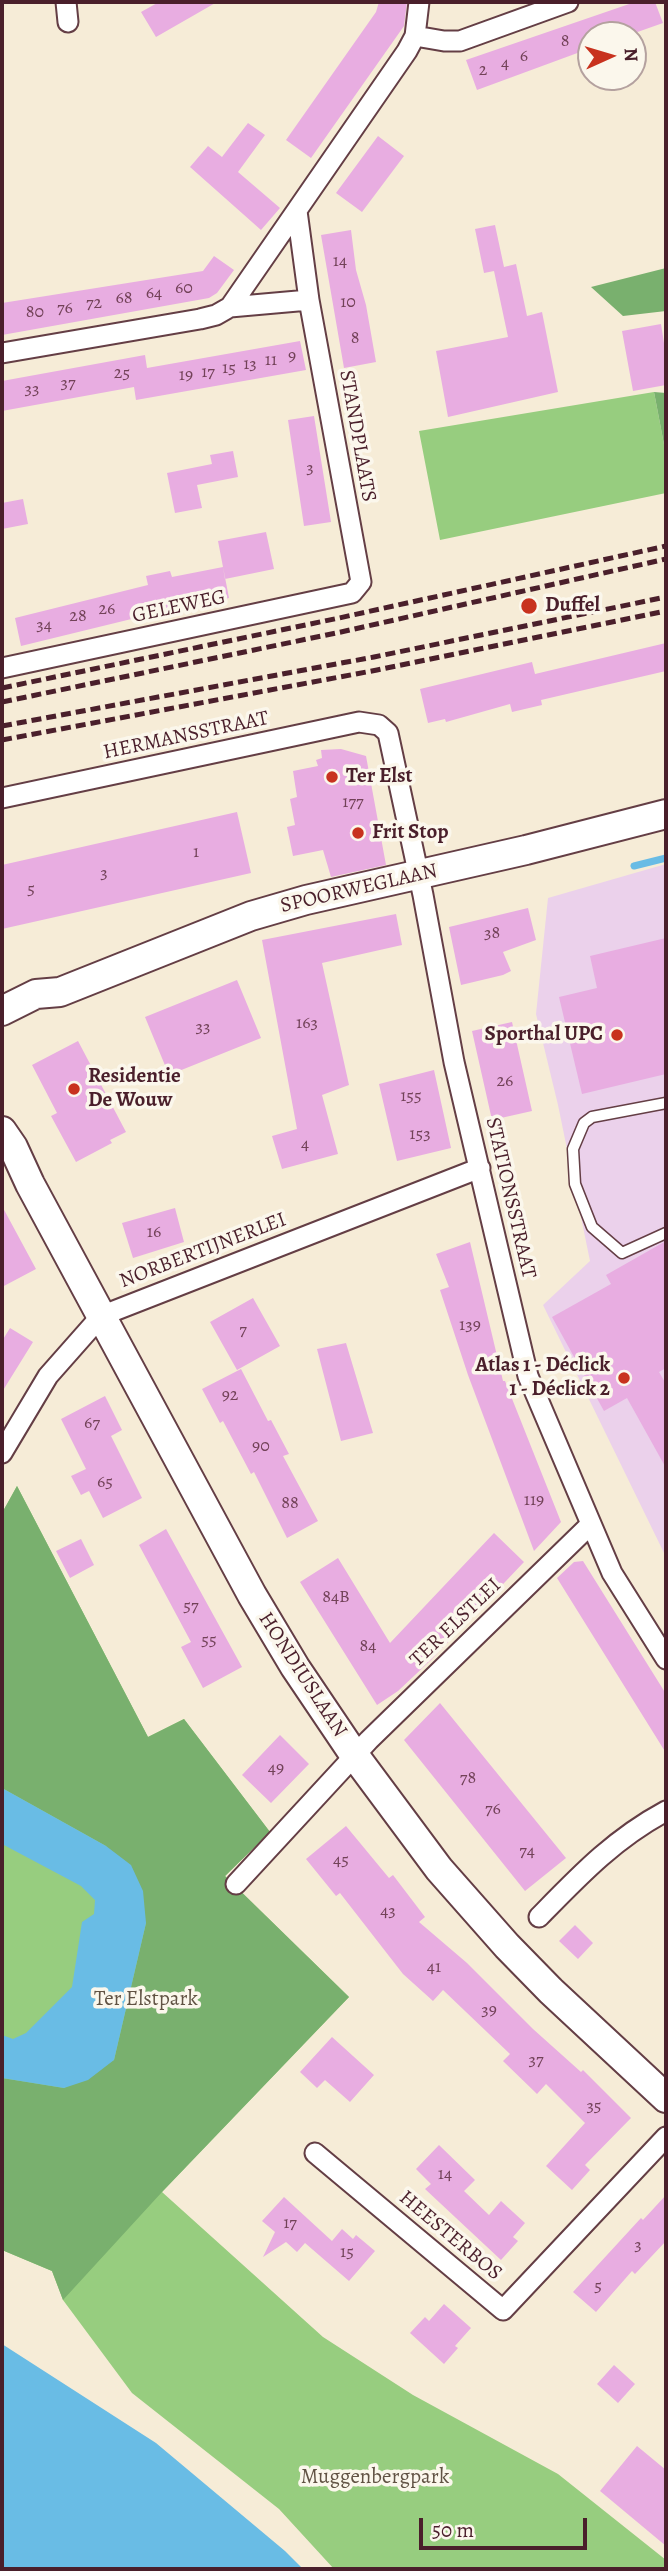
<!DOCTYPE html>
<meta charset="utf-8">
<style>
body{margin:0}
#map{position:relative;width:668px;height:2571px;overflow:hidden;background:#f6ecd7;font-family:Alegreya,serif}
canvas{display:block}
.frame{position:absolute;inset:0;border:4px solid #4a1f2b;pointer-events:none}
.north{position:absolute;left:577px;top:21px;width:70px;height:70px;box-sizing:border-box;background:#fbf7ec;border:2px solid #b4a19f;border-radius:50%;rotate:86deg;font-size:19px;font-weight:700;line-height:28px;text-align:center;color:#4a1f2b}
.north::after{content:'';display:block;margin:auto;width:24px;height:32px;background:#c8321e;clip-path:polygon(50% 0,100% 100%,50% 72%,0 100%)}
.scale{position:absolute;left:419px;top:2518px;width:168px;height:32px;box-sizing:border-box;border:4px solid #4a1f2b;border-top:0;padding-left:9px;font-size:21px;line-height:24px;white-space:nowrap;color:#4a1f2b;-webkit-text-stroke:5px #fbf7ec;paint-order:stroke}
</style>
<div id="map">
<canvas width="668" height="2571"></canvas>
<div class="frame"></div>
<div class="north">N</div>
<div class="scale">50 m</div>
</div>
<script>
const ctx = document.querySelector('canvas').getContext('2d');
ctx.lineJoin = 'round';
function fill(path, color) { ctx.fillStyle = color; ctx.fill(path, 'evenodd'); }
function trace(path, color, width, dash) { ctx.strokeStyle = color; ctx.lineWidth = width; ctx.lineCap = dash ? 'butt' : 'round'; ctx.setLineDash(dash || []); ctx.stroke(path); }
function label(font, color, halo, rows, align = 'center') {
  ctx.font = font + ' Alegreya,serif'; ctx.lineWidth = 7; ctx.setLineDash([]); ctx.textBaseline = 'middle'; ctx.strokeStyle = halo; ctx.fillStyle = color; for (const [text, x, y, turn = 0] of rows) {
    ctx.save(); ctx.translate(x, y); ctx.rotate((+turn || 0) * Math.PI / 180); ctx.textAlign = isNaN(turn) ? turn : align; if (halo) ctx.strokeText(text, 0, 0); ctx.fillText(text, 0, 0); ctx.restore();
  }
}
fill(new Path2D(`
 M666 864V1557L543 1305 590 1261 558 1105 536 1014 548 898Z`), '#ebd1eb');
fill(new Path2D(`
 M654 392 666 455V493L440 540 419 431Z
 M17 1486 148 1737 184 1719 270 1832 225 1876 349 1997 162 2192 323 2337 413 2395 558 2474 666 2560V2569H334L279 2509 132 2393 63 2300 52 2271 2 2250V1513Z`), '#97cd7f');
fill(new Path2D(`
 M666 268V311L623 316 591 287Z
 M654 392 666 393V455Z
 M17 1486 148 1737 184 1719 270 1832 225 1876 349 1997 162 2192 63 2300 52 2271 2 2250V2078L64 2088 114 2060 146 1923 106 1846 2 1788V1513Z`), '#79b06e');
fill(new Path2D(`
 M2 1788 106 1846 131 1865 143 1891 146 1923 114 2060 88 2080 64 2088 2 2078V2035L13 2039 26 2033 72 1987 82 1922 94 1914 95 1900 81 1886 2 1844Z
 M2 2344 156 2443 285 2551 303 2569H2Z`), '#69bce5');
trace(new Path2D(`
 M634 866 666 858`), '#69bce5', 7);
fill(new Path2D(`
 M159 2H217L156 37 141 12Z
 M379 2H407L404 26 311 158 286 140 376 12Z
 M635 2H655L663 23 629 35H591V48L477 90 466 60Z
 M248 123 265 135 238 172 280 208 261 230 190 167 208 146 222 157Z
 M378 136 404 156 362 212 336 193Z
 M495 225 504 267 516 264 527 316 542 312 558 392 448 417 436 351 508 337 494 271 484 273 475 229Z
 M351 230 356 270 366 305 376 362 344 368 321 235Z
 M214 256 234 270 217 293 209 298 2 335V303L203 271Z
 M661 324 666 356V385L633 391 622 331Z
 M300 341 306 370 136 400 134 387 2 411V381L145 355 147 368Z
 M314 416 331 522 304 526 288 420Z
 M233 451 238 477 197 485 202 508 175 513 167 473 212 464 210 455Z
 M23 499 28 524 2 529V503Z
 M266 532 274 569 225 579 223 567 229 598 156 613 21 646 15 618 148 585 146 576 170 571 172 577 223 567 218 541Z
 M666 643V671L541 700 542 705 512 712 510 704 446 722 445 719 428 723 420 689 532 662 535 674Z
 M341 749 366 756 386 865 331 877 323 850 293 856 287 827 295 825 290 799 297 797 293 771 318 766 316 760 322 758 321 750Z
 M237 812 251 873 2 929V865Z
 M528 908 536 940 503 952 511 971 503 975 461 985 449 927Z
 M396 914 402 945 322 963 349 1085 322 1095 338 1154 282 1169 272 1136 297 1129 262 940Z
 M666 938V1074L582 1094 559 997 597 988 590 956Z
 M237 980 261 1038 169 1075 145 1017Z
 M512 1022 532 1111 492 1120 472 1031Z
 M78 1041 126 1132 110 1140 112 1143 76 1162 51 1116 57 1113 32 1065Z
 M434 1070 451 1148 397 1161 379 1084Z
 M2 1206 36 1269 2 1287Z
 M175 1208 184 1242 133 1258 122 1223Z
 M666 1241V1368L659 1372 666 1384V1468L627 1398 604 1411 552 1317 611 1284 606 1275Z
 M470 1242 503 1381H505L561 1522 534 1551 468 1375 440 1290 449 1287 436 1254Z
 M253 1298 280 1346 237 1370 210 1322Z
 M10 1328 33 1342 2 1392V1341Z
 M346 1343 373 1433 341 1441 317 1349Z
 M241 1369 268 1421 271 1420 289 1454 283 1456 318 1521 287 1538 254 1472 251 1474 223 1421 220 1423 202 1389Z
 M105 1396 122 1430 111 1436 142 1498 103 1518 89 1491 81 1495 71 1476 86 1469 61 1419Z
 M166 1529 242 1667 203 1688 181 1647 191 1642 139 1545Z
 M494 1533 524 1562 431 1660 398 1691 377 1705 300 1582 338 1558 390 1643Z
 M81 1539 94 1565 70 1578 56 1551Z
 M583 1561 666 1694V1753L557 1578 574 1562Z
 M440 1703 566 1858 525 1891 404 1740Z
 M280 1735 309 1764 271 1803 242 1775Z
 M346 1826 389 1878 393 1875 425 1917 419 1922 467 1963 533 2029 581 2072 583 2070 631 2118 585 2165 590 2170 572 2190 546 2166 585 2123 546 2084 537 2094 503 2061 510 2054 443 1990 433 2001 403 1974 340 1893 336 1896 306 1859Z
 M575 1925 593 1943 578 1959 559 1941Z
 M332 2037 374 2075 350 2102 325 2080 317 2088 300 2072Z
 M439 2145 475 2180 464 2191 489 2215 501 2201 525 2223 513 2237 518 2241 501 2260 425 2189 431 2184 416 2169Z
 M666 2195V2241L635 2274 632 2271 596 2312 573 2292 641 2218 643 2220Z
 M284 2197 332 2241 342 2229 353 2239 356 2235 375 2251 349 2281 305 2243 297 2252 286 2242 263 2257 275 2232 262 2221Z
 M444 2304 471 2328 455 2346 458 2348 444 2364 410 2333 425 2317 429 2321Z
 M614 2365 635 2384 618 2403 597 2384Z
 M637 2446 666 2470V2546L600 2491Z`), '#e8ade1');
const lane = new Path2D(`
 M666 1103 592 1117 584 1123 573 1149 575 1184 592 1227 622 1253 666 1233`);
const street = new Path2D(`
 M66 2 68 22
 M415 36 444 41H460L568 2
 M230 307 309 300
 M2 353 200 319 216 315 230 307 407 51 415 36 419 2
 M2 668 352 593 361 582 309 300 297 211
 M2 798 359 722 379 725 388 733 423 895 454 1062 528 1376 612 1573 666 1659
 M2 1453 48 1376 101 1316 480 1168
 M236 1884 369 1740 591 1524
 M539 1917C580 1875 614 1839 666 1811
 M315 2153 503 2310 666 2137`);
const secondary = new Path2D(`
 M2 1011 36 994 60 992 251 916 306 900 526 850 666 814
 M2 1131 13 1147 30 1184 252 1595 295 1667 355 1756 439 1869 507 1946 551 1991 666 2098`);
trace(lane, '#643e45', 13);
trace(street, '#643e45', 23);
trace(secondary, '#643e45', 32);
trace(lane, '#fff', 10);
trace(street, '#fff', 19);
trace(secondary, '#fff', 28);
trace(new Path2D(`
 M2 688 339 618 666 546
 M2 702 341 632 666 559
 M2 726 374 657 666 597
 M2 740 377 670 666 611`), '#4a1f2b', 5, [10, 5]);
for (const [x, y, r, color] of [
 [529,606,9,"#c8321e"],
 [332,777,7,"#c8321e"],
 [358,833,7,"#c8321e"],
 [617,1035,7,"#c8321e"],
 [74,1089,7,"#c8321e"],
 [624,1378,7,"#c8321e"]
]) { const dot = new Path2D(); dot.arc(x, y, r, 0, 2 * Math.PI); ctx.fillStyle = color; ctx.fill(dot); trace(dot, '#fbf7ec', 2.5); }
label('18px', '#724258', null, [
 ["8",565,42],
 ["6",524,57],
 ["4",505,64],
 ["2",483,71],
 ["14",340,262],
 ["60",184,289],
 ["64",154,294],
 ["68",124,299],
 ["10",348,303],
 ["72",94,304],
 ["76",65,309],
 ["80",35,313],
 ["8",355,339],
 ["9",292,357],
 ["11",271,361],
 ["13",250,365],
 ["15",229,369],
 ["17",208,373],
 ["25",122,374],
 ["19",186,376],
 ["37",68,384],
 ["33",32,390],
 ["3",310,469],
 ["26",107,610],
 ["28",78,617],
 ["34",44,626],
 ["177",353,803],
 ["1",196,853],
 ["3",104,874],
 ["5",31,890],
 ["38",492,934],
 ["163",307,1024],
 ["33",203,1028],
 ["26",505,1082],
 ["155",411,1097],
 ["153",420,1135],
 ["4",305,1145],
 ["16",154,1233],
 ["139",470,1326],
 ["7",243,1331],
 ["92",230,1396],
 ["67",92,1424],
 ["90",261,1447],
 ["65",105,1483],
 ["119",534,1501],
 ["88",290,1504],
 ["84B",336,1598],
 ["57",191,1607],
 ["55",209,1641],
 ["84",368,1647],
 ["49",276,1769],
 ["78",468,1779],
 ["76",493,1810],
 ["74",527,1852],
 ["45",341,1861],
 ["43",388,1912],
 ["41",434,1968],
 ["39",489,2011],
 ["37",536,2061],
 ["35",594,2107],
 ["14",445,2175],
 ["17",290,2224],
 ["3",638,2246],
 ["15",347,2253],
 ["5",598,2287]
]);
label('21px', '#4a1f2b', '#fbf7ec', [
 ["STANDPLAATS",357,436,80],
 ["GELEWEG",179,607,-12],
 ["HERMANSSTRAAT",186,736,-12],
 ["SPOORWEGLAAN",359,889,-13],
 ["STATIONSSTRAAT",510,1198,77],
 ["NORBERTIJNERLEI",203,1251,-21],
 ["TER ELSTLEI",456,1623,-44],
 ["HONDIUSLAAN",302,1675,57],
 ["HEESTERBOS",450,2236,40]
]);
label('bold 21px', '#4a1f2b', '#fbf7ec', [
 ["Duffel",545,606],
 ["Ter Elst",346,777],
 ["Frit Stop",372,833],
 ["Sporthal UPC",603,1035,"right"],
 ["Residentie",88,1077],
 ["De Wouw",88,1101],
 ["Atlas 1 - Déclick",610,1366,"right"],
 ["1 - Déclick 2",610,1390,"right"]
], 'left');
label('21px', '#615344', '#fbf7ec', [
 ["Ter Elstpark",146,2000],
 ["Muggenbergpark",375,2478]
]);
</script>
